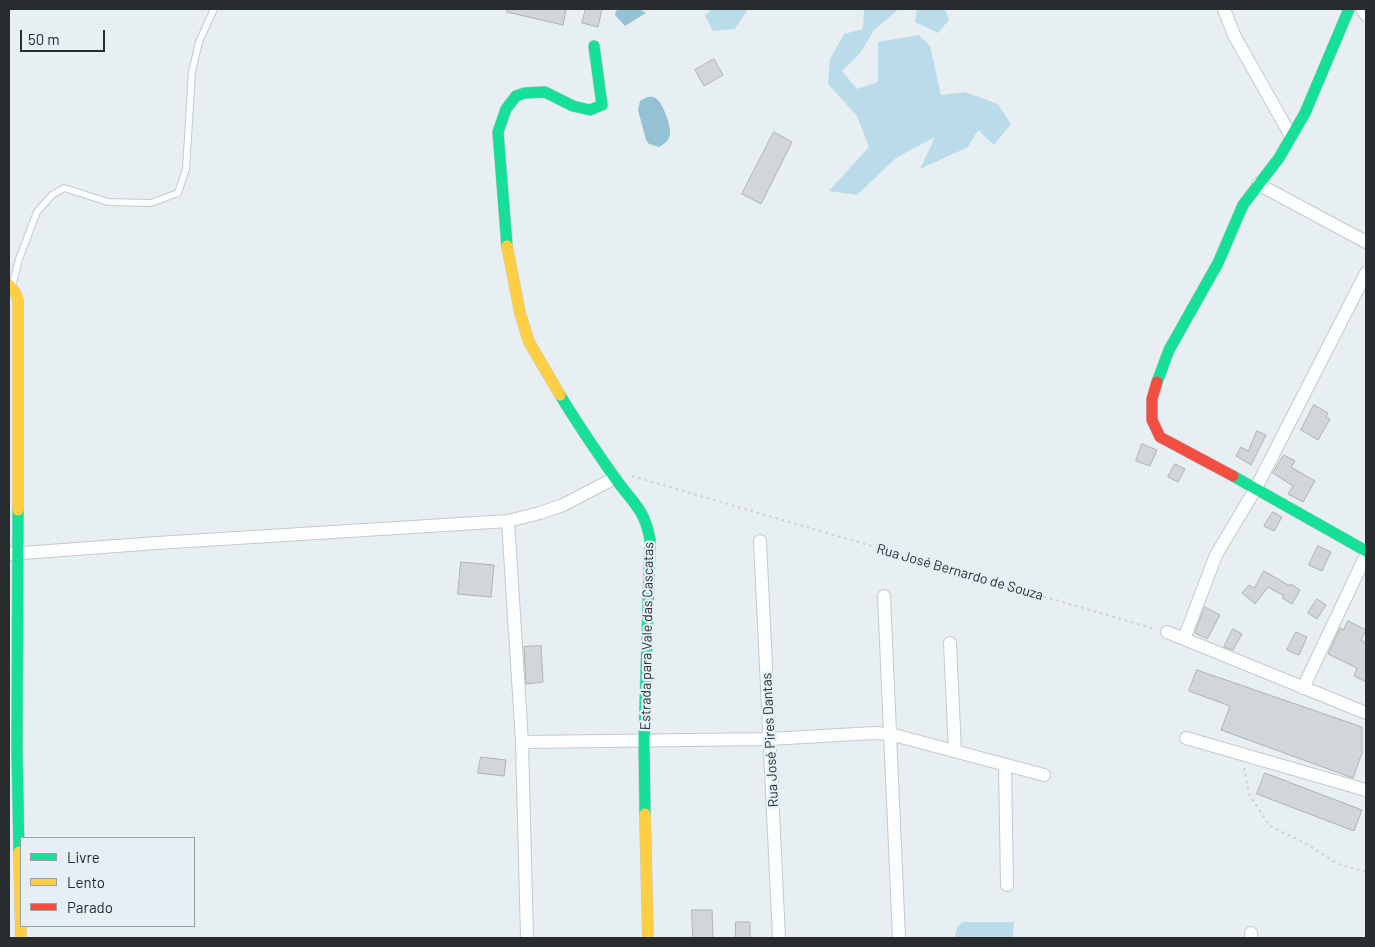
<!DOCTYPE html>
<meta charset="utf-8">
<style>
body{margin:0}
#map{position:relative;width:1375px;height:947px;overflow:hidden;background:#e8eff2;font-family:Barlow,sans-serif}
canvas{display:block}
.frame{position:absolute;inset:0;border:10px solid #272c2e;pointer-events:none}
.legend{position:absolute;left:20px;top:837px;width:175px;height:90px;box-sizing:border-box;background:#e4f0f6;border:1px solid #98a2a6;margin:0;padding:6px 9px;list-style:none;font-size:15px;color:#272c2e}
.legend li{display:flex;align-items:center;gap:10px;height:25px}
.legend b{width:25px;border:1px solid #98a2a6}
.scale{position:absolute;left:20px;top:30px;width:85px;height:22px;box-sizing:border-box;border:2px solid #272c2e;border-top:0;padding-left:6px;font-size:15px;line-height:18px;white-space:nowrap;color:#272c2e;-webkit-text-stroke:4px #e4f0f6;paint-order:stroke}
</style>
<div id="map">
<canvas width="1375" height="947"></canvas>
<div class="frame"></div>
<ul class="legend">
<li><b style="height:6px;background:#16e098"></b>Livre</li>
<li><b style="height:6px;background:#ffcf43"></b>Lento</li>
<li><b style="height:6px;background:#f24e42"></b>Parado</li>
</ul>
<div class="scale">50 m</div>
</div>
<script>
const ctx = document.querySelector('canvas').getContext('2d');
ctx.lineJoin = 'round';
function fill(path, color) { ctx.fillStyle = color; ctx.fill(path, 'evenodd'); }
function trace(path, color, width, dash) { ctx.strokeStyle = color; ctx.lineWidth = width; ctx.lineCap = dash ? 'butt' : 'round'; ctx.setLineDash(dash || []); ctx.stroke(path); }
function label(font, color, halo, rows, align = 'center') {
  ctx.font = font + ' Barlow,sans-serif'; ctx.lineWidth = 4.5; ctx.setLineDash([]); ctx.textBaseline = 'middle'; ctx.strokeStyle = halo; ctx.fillStyle = color; for (const [text, x, y, turn = 0] of rows) {
    ctx.save(); ctx.translate(x, y); ctx.rotate((+turn || 0) * Math.PI / 180); ctx.textAlign = isNaN(turn) ? turn : align; if (halo) ctx.strokeText(text, 0, 0); ctx.fillText(text, 0, 0); ctx.restore();
  }
}
fill(new Path2D(`
 M711 9H748L735 29 713 31 705 16Z
 M864 9H899L874 30 861 52 842 71 857 89 878 82V42L919 35 930 46 941 95 965 92 998 104 1011 124 994 145 978 130 968 147 920 169 935 137 896 158 857 195 829 191 869 147 857 116 828 84 830 59 844 34 863 29Z
 M917 9H945L949 20 938 33 915 22Z
 M963 922H1014L1013 938H954L958 926Z`), '#badcea');
fill(new Path2D(`
 M621 9H639L646 13 625 26 615 15 616 11Z
 M647 97C650 97 653 96 655 98 662 100 670 124 670 131 671 139 665 144 659 147L649 144 646 140 638 110 640 101Z`), '#94c1d3');
const building = new Path2D(`
 M508 9H566L563 25 507 12Z
 M586 9H602L598 27 582 23Z
 M714 59 723 75 704 86 695 70Z
 M774 132 792 142 761 204 742 194Z
 M1314 405 1328 413 1326 417 1330 419 1318 440 1301 430Z
 M1257 431 1266 435 1251 465 1236 456 1241 447 1248 451Z
 M1142 444 1157 450 1150 466 1136 461Z
 M1284 455 1295 461 1291 467 1315 481 1303 502 1288 494 1293 486 1273 473Z
 M1175 464 1185 469 1178 482 1168 477Z
 M1273 512 1282 517 1274 531 1264 526Z
 M1318 546 1331 552 1322 571 1309 565Z
 M461 562 494 565 491 597 458 594Z
 M1264 571 1290 586 1291 584 1300 590 1292 604 1282 598 1284 596 1268 587 1255 604 1242 593 1249 585 1254 588Z
 M1317 599 1326 605 1317 619 1308 613Z
 M1205 607 1220 615 1207 639 1195 633Z
 M1348 621 1366 630 1361 640 1366 643V682L1354 676 1357 668 1328 654 1340 628 1343 630Z
 M1233 629 1242 634 1233 650 1224 647Z
 M1296 632 1307 637 1299 655 1287 650Z
 M541 646 543 682 526 684 524 647Z
 M1197 670 1362 727V753L1353 778 1221 730 1230 706 1189 691Z
 M481 757 506 760 504 776 478 773Z
 M1265 773 1362 810 1354 831 1257 794Z
 M692 910H712L713 938H693Z
 M736 922H750V938H736Z`);
fill(building, '#d1d7d9');
trace(building, '#adb2b4', 1);
const lane = new Path2D(`
 M12 287 19 259 37 212 52 195 64 188 108 202 151 203 178 193 186 169 192 72 199 42 214 9`);
const street = new Path2D(`
 M1224 9 1234 35 1291 136
 M1362 9 1366 15
 M1258 184 1366 242
 M508 521 522 742 527 938
 M760 541 779 938
 M9 554 157 543 508 521 540 513 563 505 615 478
 M884 596 899 938
 M1167 632 1366 713
 M1184 639 1216 555 1256 488 1366 273
 M950 643 955 751
 M1303 688 1366 555
 M1186 738 1366 790
 M522 742 770 739 874 733 890 734 1044 775
 M1005 765 1007 885
 M1251 933V938`);
const fast = new Path2D(`
 M507 246 498 132 506 109 516 96 525 93 545 92 573 106 590 110 602 105 594 46
 M1157 382 1169 350 1218 263 1243 205 1279 158 1305 113 1349 9
 M560 395C577 423 596 451 615 478 632 502 645 509 650 540L644 740 645 814
 M1233 476 1366 551
 M18 510 17 751 19 852`);
const slow = new Path2D(`
 M507 246 520 313 529 342 560 395
 M9 285 16 294 18 301V510
 M645 814 648 938
 M19 852 21 938`);
const jam = new Path2D(`
 M1157 382 1152 399V420L1160 437 1233 476`);
trace(lane, '#c4cacc', 8);
trace(street, '#c4cacc', 14);
trace(fast, '#c4cacc', 12);
trace(slow, '#c4cacc', 12);
trace(jam, '#c4cacc', 12);
trace(new Path2D(`
 M632 476 1155 629
 M1244 768 1249 794 1270 826 1303 842 1338 864 1366 872`), '#cccfd0', 2, [2.5, 4]);
trace(lane, '#fcfdfd', 6);
trace(street, '#fcfdfd', 12);
trace(fast, '#16e098', 11);
trace(slow, '#ffcf43', 11);
trace(jam, '#f24e42', 11);
label('14px', '#272c2e', '#e4f0f6', [
 ["Rua José Bernardo de Souza",960,572,16],
 ["Estrada para Vale das Cascatas",647,636,-89],
 ["Rua José Pires Dantas",770,740,-93]
]);
</script>
